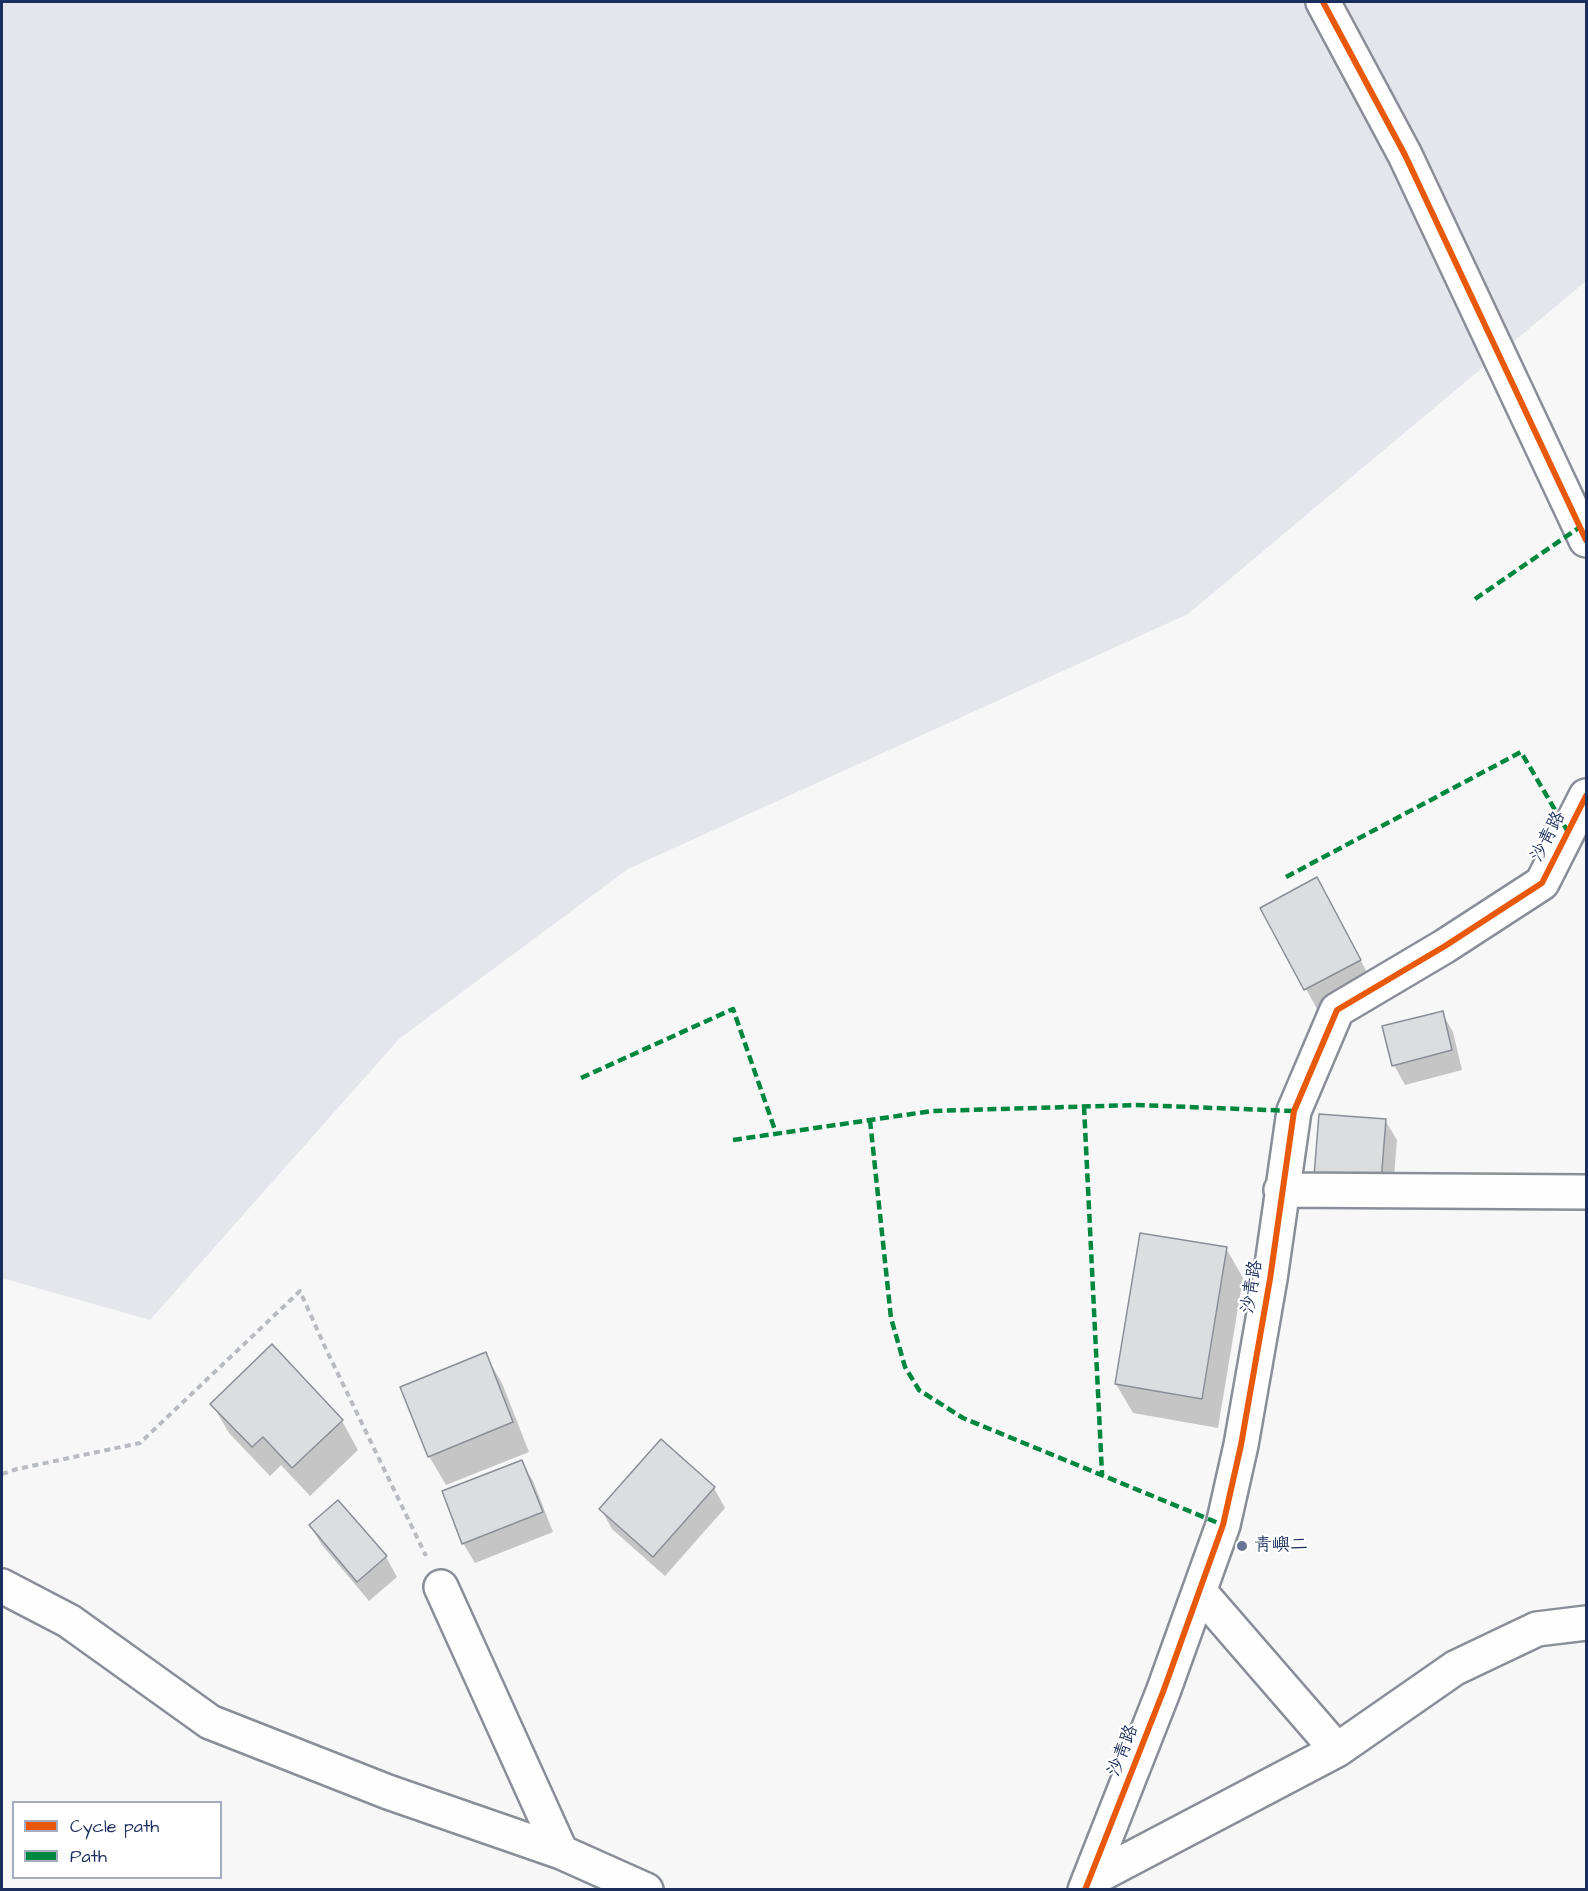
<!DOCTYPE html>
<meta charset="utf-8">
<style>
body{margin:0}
#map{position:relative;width:1588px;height:1891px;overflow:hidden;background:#f7f7f8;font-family:"Architects Daughter",sans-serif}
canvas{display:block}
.frame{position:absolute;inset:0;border:3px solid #1b2f5e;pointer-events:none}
.legend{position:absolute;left:12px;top:1801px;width:210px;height:78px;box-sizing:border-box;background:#fff;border:2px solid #a4acbf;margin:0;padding:8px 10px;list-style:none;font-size:18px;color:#1b2f5e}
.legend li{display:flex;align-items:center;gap:12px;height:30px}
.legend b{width:30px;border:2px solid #a4acbf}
</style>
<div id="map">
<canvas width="1588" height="1891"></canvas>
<div class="frame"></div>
<ul class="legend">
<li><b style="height:8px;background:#e8590c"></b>Cycle path</li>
<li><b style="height:8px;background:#00873e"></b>Path</li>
</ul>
</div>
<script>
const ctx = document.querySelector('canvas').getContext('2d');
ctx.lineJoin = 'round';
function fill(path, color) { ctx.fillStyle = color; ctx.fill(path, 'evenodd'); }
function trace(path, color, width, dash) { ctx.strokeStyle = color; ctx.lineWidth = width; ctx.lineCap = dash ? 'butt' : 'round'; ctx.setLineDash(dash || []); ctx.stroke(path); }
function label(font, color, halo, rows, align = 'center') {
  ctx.font = font + ' "Architects Daughter","LXGW WenKai TC",sans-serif'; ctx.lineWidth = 4.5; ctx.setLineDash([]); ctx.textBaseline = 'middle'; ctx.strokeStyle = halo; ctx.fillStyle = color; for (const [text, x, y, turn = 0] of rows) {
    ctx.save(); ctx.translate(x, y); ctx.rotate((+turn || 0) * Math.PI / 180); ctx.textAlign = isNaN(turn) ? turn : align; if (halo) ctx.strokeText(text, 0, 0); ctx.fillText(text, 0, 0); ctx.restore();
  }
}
fill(new Path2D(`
 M2 2H1586V281L1188 614 628 869 399 1039 150 1320 2 1278Z`), '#e5e6ec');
fill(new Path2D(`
 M1328 899 1371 980 1317 1009 1262 909Z
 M1442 1013 1453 1032 1462 1070 1405 1085 1394 1065Z
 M1385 1120 1397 1140 1392 1201 1327 1196Z
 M1226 1248 1243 1278 1218 1428 1133 1413 1116 1384Z
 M485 1354 502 1383 529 1452 446 1485 429 1456Z
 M212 1404 342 1421 358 1450 310 1496 281 1465 270 1476 229 1433Z
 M522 1462 533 1481 553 1532 475 1563 463 1543Z
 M714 1488 725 1508 665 1576 612 1529 601 1509Z
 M338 1502 386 1557 397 1577 369 1601 322 1545 310 1526Z`), '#0003');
const building = new Path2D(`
 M1317 877 1361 960 1304 990 1260 908Z
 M1443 1011 1452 1050 1392 1066 1382 1026Z
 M1319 1114 1386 1119 1381 1182 1314 1176Z
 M1140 1233 1227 1247 1202 1399 1115 1384Z
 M272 1344 343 1420 292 1468 263 1437 252 1447 210 1404Z
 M486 1352 513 1422 428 1457 400 1387Z
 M661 1439 715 1487 653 1557 599 1509Z
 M522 1460 543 1512 462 1544 442 1491Z
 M338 1500 387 1556 357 1582 309 1525Z`);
fill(building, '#dcdde0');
trace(building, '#8a8e97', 1.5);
const minor = new Path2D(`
 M1323 2 1405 155 1586 540
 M1281 1190 1586 1192
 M2 1586 69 1621 210 1722 388 1792 561 1852 646 1890
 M441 1587 561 1852
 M1200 1592 1337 1750
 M1090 1880 1337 1750 1455 1668 1537 1629 1586 1623
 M1085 1890 1163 1692 1223 1525 1241 1445 1270 1279 1294 1111 1337 1010 1445 946 1542 883 1586 796`);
trace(minor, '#8a8e97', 38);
trace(new Path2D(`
 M2 1474 17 1469 140 1443 300 1291 325 1347 426 1556`), '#b8bbc0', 4, [6, 4.5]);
trace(minor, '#fefefe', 33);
trace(new Path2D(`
 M1475 599 1580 527
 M1286 877 1521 752 1568 832
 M581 1078 733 1009 776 1133
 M1084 1106 1102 1474
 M870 1120 891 1318 905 1367 919 1390 963 1418 1223 1525
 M733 1140 932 1111 1136 1105 1294 1111`), '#00873e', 4.5, [9, 4.5]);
trace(new Path2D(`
 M1323 2 1405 155 1586 540
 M1085 1890 1163 1692 1223 1525 1241 1445 1270 1279 1294 1111 1337 1010 1445 946 1542 883 1586 796`), '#e8590c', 6);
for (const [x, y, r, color] of [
 [1242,1546,6,"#687594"]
]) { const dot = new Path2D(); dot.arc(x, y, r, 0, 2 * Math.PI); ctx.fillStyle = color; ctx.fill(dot); trace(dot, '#fff', 2); }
label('18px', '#1b2f5e', '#fff', [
 ["沙青路",1549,837,-63],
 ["沙青路",1253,1287,-81],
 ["沙青路",1124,1751,-69]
]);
label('18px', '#1b2f5e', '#fff', [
 ["青嶼二",1254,1546]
], 'left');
</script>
